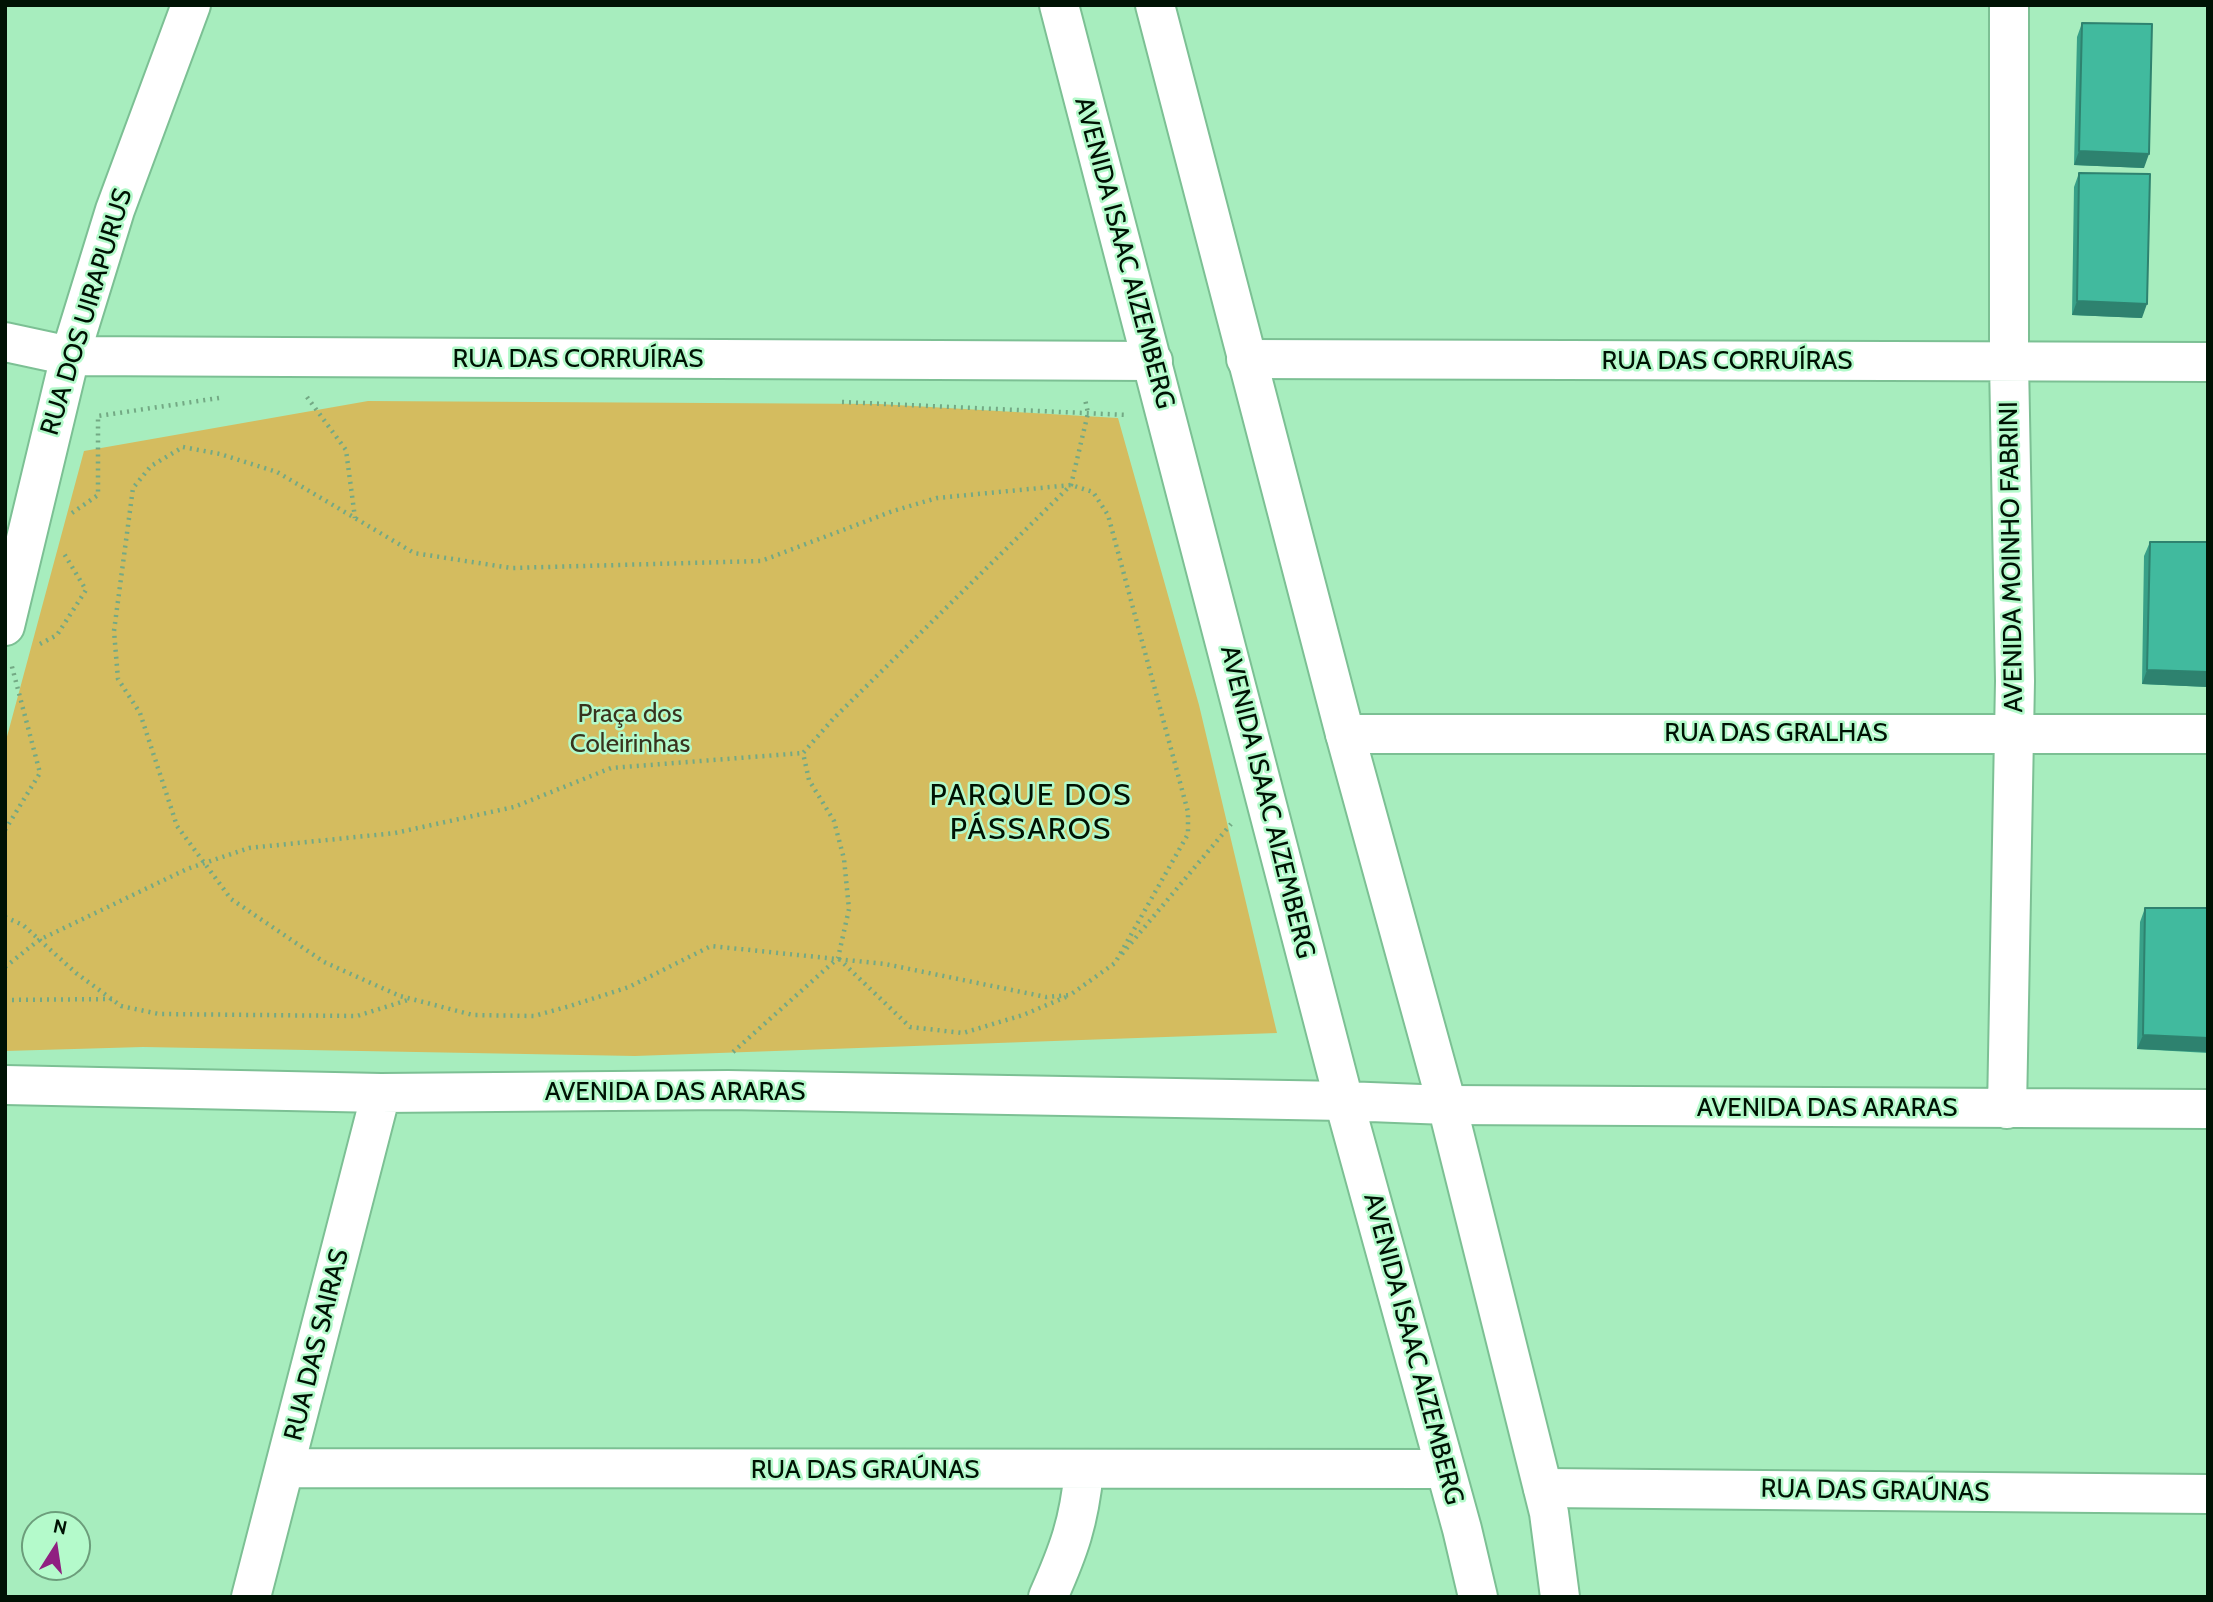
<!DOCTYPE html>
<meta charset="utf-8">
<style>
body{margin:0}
#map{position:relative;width:2213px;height:1602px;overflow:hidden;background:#a7edbe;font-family:Cabin,sans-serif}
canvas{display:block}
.frame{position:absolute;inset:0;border:7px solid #001204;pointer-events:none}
.north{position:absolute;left:21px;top:1511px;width:70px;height:70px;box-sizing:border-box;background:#b4facb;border:2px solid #6c9d7b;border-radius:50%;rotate:12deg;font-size:19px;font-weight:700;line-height:28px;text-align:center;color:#001204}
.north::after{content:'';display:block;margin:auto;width:24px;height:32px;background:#902081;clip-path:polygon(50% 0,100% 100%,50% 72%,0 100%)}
</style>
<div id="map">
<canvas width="2213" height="1602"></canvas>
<div class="frame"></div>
<div class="north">N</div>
</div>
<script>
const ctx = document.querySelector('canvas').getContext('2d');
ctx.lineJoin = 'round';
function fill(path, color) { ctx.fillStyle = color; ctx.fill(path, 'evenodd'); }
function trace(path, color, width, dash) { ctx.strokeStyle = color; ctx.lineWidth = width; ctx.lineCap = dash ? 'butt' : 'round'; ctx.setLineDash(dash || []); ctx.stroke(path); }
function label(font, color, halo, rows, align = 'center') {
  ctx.font = font + ' Cabin,sans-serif'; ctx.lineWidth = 5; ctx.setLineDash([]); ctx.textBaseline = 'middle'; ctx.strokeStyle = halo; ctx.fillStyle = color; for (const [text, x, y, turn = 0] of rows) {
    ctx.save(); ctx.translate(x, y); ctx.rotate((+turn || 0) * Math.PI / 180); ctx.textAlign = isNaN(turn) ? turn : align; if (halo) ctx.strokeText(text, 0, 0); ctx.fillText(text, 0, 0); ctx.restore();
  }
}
fill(new Path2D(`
 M368 401 879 404 1118 418 1199 705 1277 1033 635 1056 143 1047 5 1051V744L84 451Z`), '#d4bc5f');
const minor = new Path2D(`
 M5 342 70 356 1153 361
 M1246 359 2208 362
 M5 626 70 356 115 210 191 5
 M1345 734H2208
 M5 1085 381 1093 728 1090 1344 1101
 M1447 1105 2208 1109
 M2007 1109 2015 681 2009 362V5
 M285 1468 1445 1469
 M1543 1488 2208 1494
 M251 1597 381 1093
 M1048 1597C1069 1550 1079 1522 1084 1471`);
const tertiary = new Path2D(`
 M1059 5 1344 1101 1462 1529 1478 1597
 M1155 5 1345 734 1447 1105 1549 1513 1560 1597
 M1344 1101 1447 1105`);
trace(minor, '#7cc094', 42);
trace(tertiary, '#7cc094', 42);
trace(new Path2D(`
 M307 397 346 450 355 518
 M842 402 1127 415
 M183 447 220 454 277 472 414 553 511 568 761 561 893 511 937 498 1071 485 1093 492 1108 515 1188 812V834L1115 963 1070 995 1046 997 885 964 711 946 629 987 570 1006 534 1016 473 1015 400 996 324 962 231 899 177 826 140 713 118 679 114 631 133 488 151 466Z
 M72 513 98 495V416L219 398
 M40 644 57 635 86 590 63 552
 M5 830 40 773 11 663
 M5 917 23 925 76 973 121 1006 159 1014 357 1016 411 999
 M1122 954 1231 824
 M839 959 910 1027 963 1033 1023 1015 1066 997
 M5 967 39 940 187 869 249 848 395 833 514 807 611 768 803 753
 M5 1000 112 999
 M733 1052 838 958 849 909 844 859 834 821 809 780 803 753 834 718 1071 485 1088 413 1085 399`), '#73a984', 4.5, [2, 5]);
trace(minor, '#fff', 38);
trace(tertiary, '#fff', 38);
fill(new Path2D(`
 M2082 23 2144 168 2074 165 2077 37Z
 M2079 173 2142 318 2072 315 2074 187Z
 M2150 542H2208V687L2142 684 2144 556Z
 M2145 908 2208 1053 2137 1049 2140 922Z`), '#38a088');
fill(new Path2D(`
 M2079 151 2149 154 2144 168 2074 165Z
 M2077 301 2147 304 2142 318 2072 315Z
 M2147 670 2208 672V687L2142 684Z
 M2143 1035 2208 1038V1052L2137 1049Z`), '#2e826f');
const building = new Path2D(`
 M2082 23 2152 24 2149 154 2079 151Z
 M2079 173 2150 174 2147 304 2077 301Z
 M2150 542H2208V672L2147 670Z
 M2145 908H2208V1038L2143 1035Z`);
fill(building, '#41ba9e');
trace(building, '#2e826f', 2);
label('26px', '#001204', '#b4facb', [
 ["AVENIDA ISAAC AIZEMBERG",1124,253,75],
 ["RUA DOS UIRAPURUS",87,312,-73],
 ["RUA DAS CORRUÍRAS",578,359],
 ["RUA DAS CORRUÍRAS",1727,361],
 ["AVENIDA MOINHO FABRINI",2012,557,-91],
 ["RUA DAS GRALHAS",1776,733],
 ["AVENIDA ISAAC AIZEMBERG",1267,802,76],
 ["AVENIDA DAS ARARAS",675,1092],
 ["AVENIDA DAS ARARAS",1827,1108],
 ["RUA DAS SAIRAS",317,1345,-76],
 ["AVENIDA ISAAC AIZEMBERG",1413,1349,75],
 ["RUA DAS GRAÚNAS",865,1470],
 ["RUA DAS GRAÚNAS",1875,1491,1]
]);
label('26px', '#38331e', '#b4facb', [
 ["Praça dos",630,714],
 ["Coleirinhas",630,744]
]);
ctx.letterSpacing = '2px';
label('30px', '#001204', '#b4facb', [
 ["PARQUE DOS",1031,796],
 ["PÁSSAROS",1031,830]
]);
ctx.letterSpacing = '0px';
</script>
